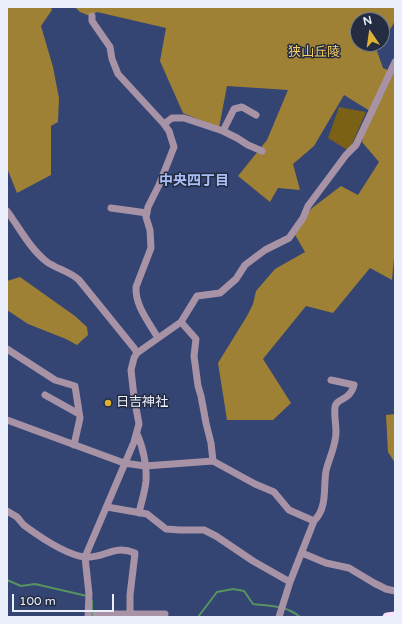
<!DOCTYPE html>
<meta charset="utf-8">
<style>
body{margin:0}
#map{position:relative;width:402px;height:624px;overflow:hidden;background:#344473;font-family:"Varela Round",sans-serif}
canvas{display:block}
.frame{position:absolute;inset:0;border:8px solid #eaeffb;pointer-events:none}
.north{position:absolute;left:350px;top:12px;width:40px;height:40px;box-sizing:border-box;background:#242c42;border:1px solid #737a8c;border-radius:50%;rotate:347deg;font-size:11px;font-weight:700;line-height:16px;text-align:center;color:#eaeffb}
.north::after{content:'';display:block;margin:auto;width:14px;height:18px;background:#deb133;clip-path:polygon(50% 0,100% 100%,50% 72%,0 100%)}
.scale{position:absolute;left:12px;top:594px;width:102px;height:18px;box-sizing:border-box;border:2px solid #eaeffb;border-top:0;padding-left:5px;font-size:12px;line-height:14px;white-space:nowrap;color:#eaeffb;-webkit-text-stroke:3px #242c42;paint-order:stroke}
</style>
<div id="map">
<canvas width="402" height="624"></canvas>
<div class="frame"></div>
<div class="north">N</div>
<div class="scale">100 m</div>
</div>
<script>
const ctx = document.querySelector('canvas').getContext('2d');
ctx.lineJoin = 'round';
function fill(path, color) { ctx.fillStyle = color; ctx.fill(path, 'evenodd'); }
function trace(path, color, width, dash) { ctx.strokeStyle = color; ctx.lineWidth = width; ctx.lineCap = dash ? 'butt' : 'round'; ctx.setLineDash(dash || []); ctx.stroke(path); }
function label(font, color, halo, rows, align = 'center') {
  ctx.font = font + ' "Varela Round","Noto Sans JP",sans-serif'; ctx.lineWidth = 3; ctx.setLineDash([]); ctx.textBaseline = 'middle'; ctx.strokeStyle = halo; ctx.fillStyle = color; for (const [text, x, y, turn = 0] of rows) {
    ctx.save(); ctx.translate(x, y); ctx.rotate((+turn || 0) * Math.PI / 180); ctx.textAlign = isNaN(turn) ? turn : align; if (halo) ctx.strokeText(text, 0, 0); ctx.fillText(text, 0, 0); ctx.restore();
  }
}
fill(new Path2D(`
 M339 107 366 112 349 151 328 138Z`), '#7b6116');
fill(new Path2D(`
 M7 7H51L52 10 41 26 53 67 59 98 58 122 51 126V175L17 193 7 168Z
 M75 7H395V21L382 43V20H358V44H381L377 51 383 68 395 73V247L392 280 370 268 333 313 306 306 263 359 291 403 273 420H227L218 363 247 316 253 304 256 291 275 269 305 252 294 233 312 208 341 186 358 195 379 162 362 142 370 111 344 95 314 146 293 164 300 190 278 188 270 202 238 176 267 140 288 90 227 86 219 128 183 113 160 61 166 28 97 12 90 16 80 12Z
 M20 277 75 316 87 327 88 335 77 345 66 339 28 324 7 310V281Z
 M395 414V463L388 452 386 415Z`), '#9e8134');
trace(new Path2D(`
 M7 580 21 586 35 584 87 596
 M92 617V601
 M198 617 217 592 233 589 244 591 253 604C269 606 286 605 300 617`), '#569460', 2);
trace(new Path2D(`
 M92 16V21L110 47 112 59 118 74 164 124 169 131 174 147 159 185 148 207 146 217 150 230 151 248 136 287C135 306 149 322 158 338
 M164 124 172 118H184L223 131 237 138 248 145 262 151
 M223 131 234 109 242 107 256 115
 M111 208 147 213
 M7 211C19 227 30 249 47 262 57 269 69 271 79 280L134 348 137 353
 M181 322 196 339 194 356 198 386 201 396 206 423 211 443 213 461
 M7 349 55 380 75 386 80 418 74 445
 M45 395 79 414
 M7 420 124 463 145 466 213 461 255 484 274 492 289 510 314 521
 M137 434C143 447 147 466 146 481 145 492 141 503 139 513
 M107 507 147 514 166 529 180 530H204L216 536 253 561 290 582
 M7 511C10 513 14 515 17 517 20 520 22 524 25 526 40 537 67 555 85 557 105 559 112 544 135 553L130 595V614
 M302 553 326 563 349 568 374 583 386 589 395 591
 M96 614H165
 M88 617 89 594 85 557 134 442 139 424 134 397 131 370 134 358 137 353 181 322 197 296 220 293 236 279 245 265 265 250 289 238 303 218 308 206 346 155 356 145 395 62
 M279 617 290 582 314 521C328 507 323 488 326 471 329 458 336 446 336 432 336 424 334 415 335 407 336 398 350 401 354 385L331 380`), '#a792a6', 7);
trace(new Path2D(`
 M387 617 395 616`), '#fce2fa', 9);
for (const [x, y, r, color] of [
 [108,403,4,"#deb133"]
]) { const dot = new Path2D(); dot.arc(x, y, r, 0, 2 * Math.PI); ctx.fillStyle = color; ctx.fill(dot); trace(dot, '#242c42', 1.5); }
label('13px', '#f6cd65', '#242c42', [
 ["狭山丘陵",314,53]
]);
label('13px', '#eaeffb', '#242c42', [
 ["日吉神社",116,403]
], 'left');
label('bold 14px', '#a8bef5', '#242c42', [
 ["中央四丁目",194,181]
]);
</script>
